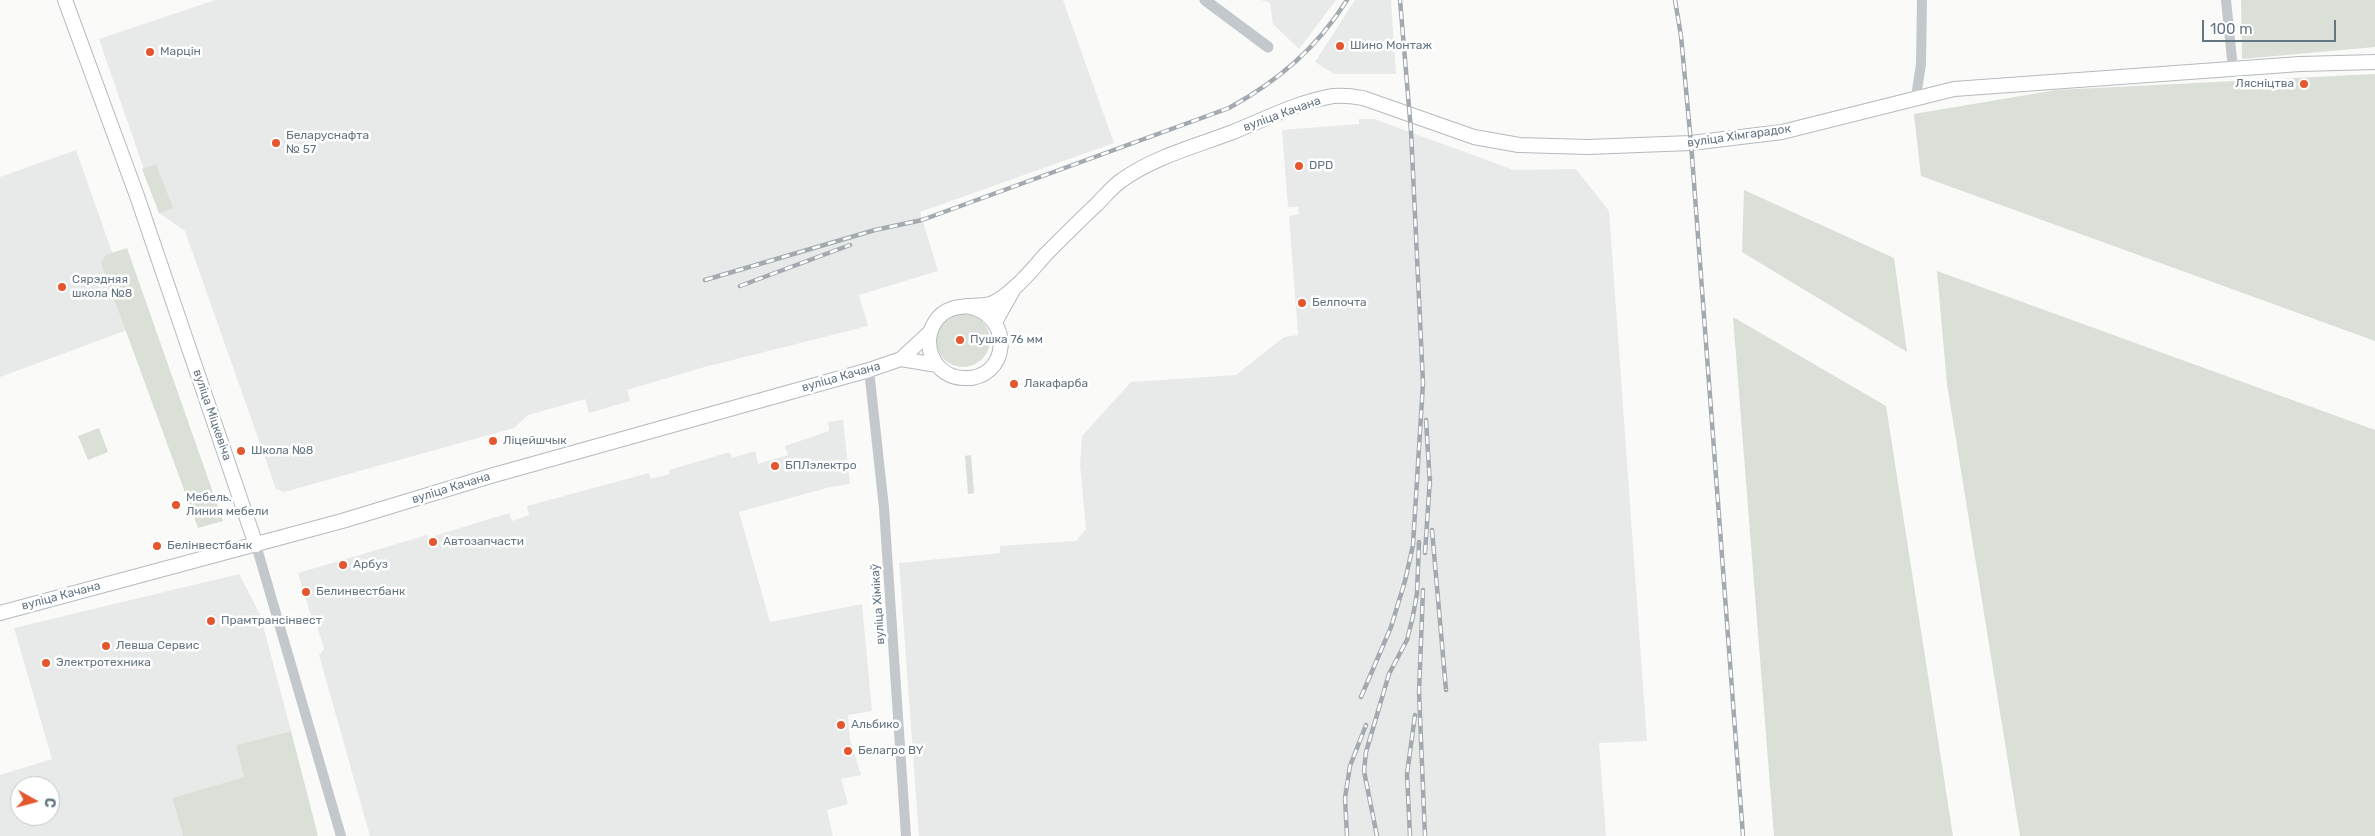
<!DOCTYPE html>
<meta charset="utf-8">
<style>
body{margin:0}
#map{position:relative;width:2375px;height:836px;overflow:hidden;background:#fafaf8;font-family:Rubik,sans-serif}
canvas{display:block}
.north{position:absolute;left:10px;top:776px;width:50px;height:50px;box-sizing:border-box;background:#fff;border:1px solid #c1c8cd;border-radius:50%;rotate:97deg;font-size:14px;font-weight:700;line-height:20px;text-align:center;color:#657683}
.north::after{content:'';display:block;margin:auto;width:18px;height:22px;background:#e4572e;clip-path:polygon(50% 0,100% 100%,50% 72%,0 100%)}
.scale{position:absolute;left:2202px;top:20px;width:134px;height:22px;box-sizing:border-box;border:2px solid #657683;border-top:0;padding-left:6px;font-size:15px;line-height:18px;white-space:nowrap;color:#657683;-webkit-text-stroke:4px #fff;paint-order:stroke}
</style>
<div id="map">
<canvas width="2375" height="836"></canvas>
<div class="north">С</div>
<div class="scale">100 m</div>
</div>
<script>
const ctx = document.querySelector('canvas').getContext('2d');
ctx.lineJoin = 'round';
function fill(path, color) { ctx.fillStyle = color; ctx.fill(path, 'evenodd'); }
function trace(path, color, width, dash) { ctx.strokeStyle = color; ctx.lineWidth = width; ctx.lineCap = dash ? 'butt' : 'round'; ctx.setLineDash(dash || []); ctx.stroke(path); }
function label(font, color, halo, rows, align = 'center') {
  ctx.font = font + ' Rubik,sans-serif'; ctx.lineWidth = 5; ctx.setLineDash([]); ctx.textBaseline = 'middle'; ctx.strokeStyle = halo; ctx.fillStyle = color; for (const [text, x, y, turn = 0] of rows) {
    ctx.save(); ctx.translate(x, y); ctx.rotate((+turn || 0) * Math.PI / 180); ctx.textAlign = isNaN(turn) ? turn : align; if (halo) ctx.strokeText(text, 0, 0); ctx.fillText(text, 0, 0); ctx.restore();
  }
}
fill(new Path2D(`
 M215 0H1063L1114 143 920 212 938 271 859 295 868 326 701 368 627 390 630 401 589 413 585 399 528 415 514 428 284 492 276 489 185 231 159 213 99 39Z
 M1261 0H1336L1299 49 1273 24 1270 3Z
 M1355 0H1391L1396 74H1334L1315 62Z
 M1359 119H1374L1514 170 1576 169 1609 211 1647 741 1599 743 1606 836H919L899 563 1000 553V546L1076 541 1086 529 1080 464 1082 436 1131 382 1236 375 1284 337 1298 335 1289 216 1299 214 1298 207H1288L1282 130 1359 124Z
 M76 150 138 326 0 377V177Z
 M843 420 850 484 830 487 739 512 770 622 862 604 872 711 848 715 850 740 861 775 841 779 848 804 827 810 833 836H370L319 655 324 649 314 616H311L298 573 427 535 428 538 509 513 512 521 529 515 527 506 649 473 651 479 670 474 669 470 730 452 732 458 755 451 758 464 788 455 785 446 829 431 828 422Z
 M239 574 260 614 291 731 236 745 245 777 172 798 183 836H0V775L52 759 14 628ZM20 786H50V816H20Z`), '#e8e9e9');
fill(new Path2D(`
 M2241 0H2375V47L2242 59Z
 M2375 74V341L1921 176 1914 114 2056 90Z
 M156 164 173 208 159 213 142 169Z
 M1744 190 1894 258 1907 352 1742 252Z
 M127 248 223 521 198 528 101 263 105 255Z
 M1937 271 2375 430V836H2020L1947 384Z
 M936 340a27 27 0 1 1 54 0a27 27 0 1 1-54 0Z
 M1733 317 1886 406 1953 836H1774Z
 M99 428 108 452 88 460 78 436Z
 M971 455 974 493 968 494 965 456Z
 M291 731 318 836H183L172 798 244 777 236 745Z`), '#dadfd7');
const secondary = new Path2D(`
 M65 0 137 196 256 545
 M967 306C1016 315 1009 381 963 378 935 377 920 345 935 322 947 302 970 308 990 304 997 302 1009 293 1015 287 1026 278 1036 265 1046 254 1063 237 1080 220 1097 204 1105 196 1113 186 1122 180 1154 157 1196 146 1233 132 1265 119 1298 102 1333 96 1343 95 1352 96 1363 98L1474 137 1519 145 1587 147 1691 143 1782 132 1954 89 2300 64 2375 62
 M995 322 1013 290
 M901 359 937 365
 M0 613 342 521 494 475 869 370 901 359 930 332`);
trace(secondary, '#b3babf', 16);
trace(new Path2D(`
 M2226 0 2233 69
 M1916 97 1921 64 1922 0
 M869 370 884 508 906 836
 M256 545 341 836`), '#c3c8cc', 10);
trace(new Path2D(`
 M1205 0 1268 47`), '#c3c8cc', 11);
trace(secondary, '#fff', 14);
const rail = new Path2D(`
 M1675 0 1681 36 1691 143 1743 836
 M705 280 875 230 922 220 1229 108C1278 81 1317 48 1347 0
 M740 286 850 245
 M1426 420 1430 485
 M1432 530 1446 690
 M1425 553 1430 478
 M1423 590 1419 692 1425 836
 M1361 697 1391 627 1405 581 1413 545 1423 383 1411 131 1400 0
 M1347 836 1345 798 1350 766 1366 725
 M1377 836 1364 771 1366 752 1389 674 1407 640 1413 616 1417 593 1419 542
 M1410 836 1407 774 1415 715`);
trace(rail, '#a2aab0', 4.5);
trace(rail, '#fff', 2.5, [8]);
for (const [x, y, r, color] of [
 [1340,46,5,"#e4572e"],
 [150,52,5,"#e4572e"],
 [2304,84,5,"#e4572e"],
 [276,143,5,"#e4572e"],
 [1299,166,5,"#e4572e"],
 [62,287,5,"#e4572e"],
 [1302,303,5,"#e4572e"],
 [960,340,5,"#e4572e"],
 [1014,384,5,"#e4572e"],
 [493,441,5,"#e4572e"],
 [241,451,5,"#e4572e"],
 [775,466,5,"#e4572e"],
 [176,505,5,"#e4572e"],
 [433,542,5,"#e4572e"],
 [157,546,5,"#e4572e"],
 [343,565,5,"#e4572e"],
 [306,592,5,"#e4572e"],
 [211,621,5,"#e4572e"],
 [106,646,5,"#e4572e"],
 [46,663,5,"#e4572e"],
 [841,725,5,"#e4572e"],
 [848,751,5,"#e4572e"]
]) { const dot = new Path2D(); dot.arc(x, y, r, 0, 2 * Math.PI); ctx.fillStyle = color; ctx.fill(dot); trace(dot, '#fff', 2); }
label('12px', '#657683', '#fff', [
 ["Шино Монтаж",1350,46],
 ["Марцін",160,52],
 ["Лясніцтва",2294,84,"right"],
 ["Беларуснафта",286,136],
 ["№ 57",286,150],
 ["DPD",1309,166],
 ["Сярэдняя",72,280],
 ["школа №8",72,294],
 ["Белпочта",1312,303],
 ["Пушка 76 мм",970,340],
 ["Лакафарба",1024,384],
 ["Ліцейшчык",503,441],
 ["Школа №8",251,451],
 ["БПЛэлектро",785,466],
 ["Мебель.",186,498],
 ["Линия мебели",186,512],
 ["Автозапчасти",443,542],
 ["Белінвестбанк",167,546],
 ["Арбуз",353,565],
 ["Белинвестбанк",316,592],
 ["Прамтрансінвест",221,621],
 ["Левша Сервис",116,646],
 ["Электротехника",56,663],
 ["Альбико",851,725],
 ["Белагро BY",858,751]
], 'left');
label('12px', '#657683', '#fff', [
 ["вуліца Качана",1282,114,-20],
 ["вуліца Хімгарадок",1739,136,-8],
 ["вуліца Качана",841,377,-16],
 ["вуліца Міцкевіча",212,415,71],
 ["вуліца Качана",451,488,-17],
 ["вуліца Качана",61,596,-15],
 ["вуліца Хімікаў",878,604,-94]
]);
</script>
